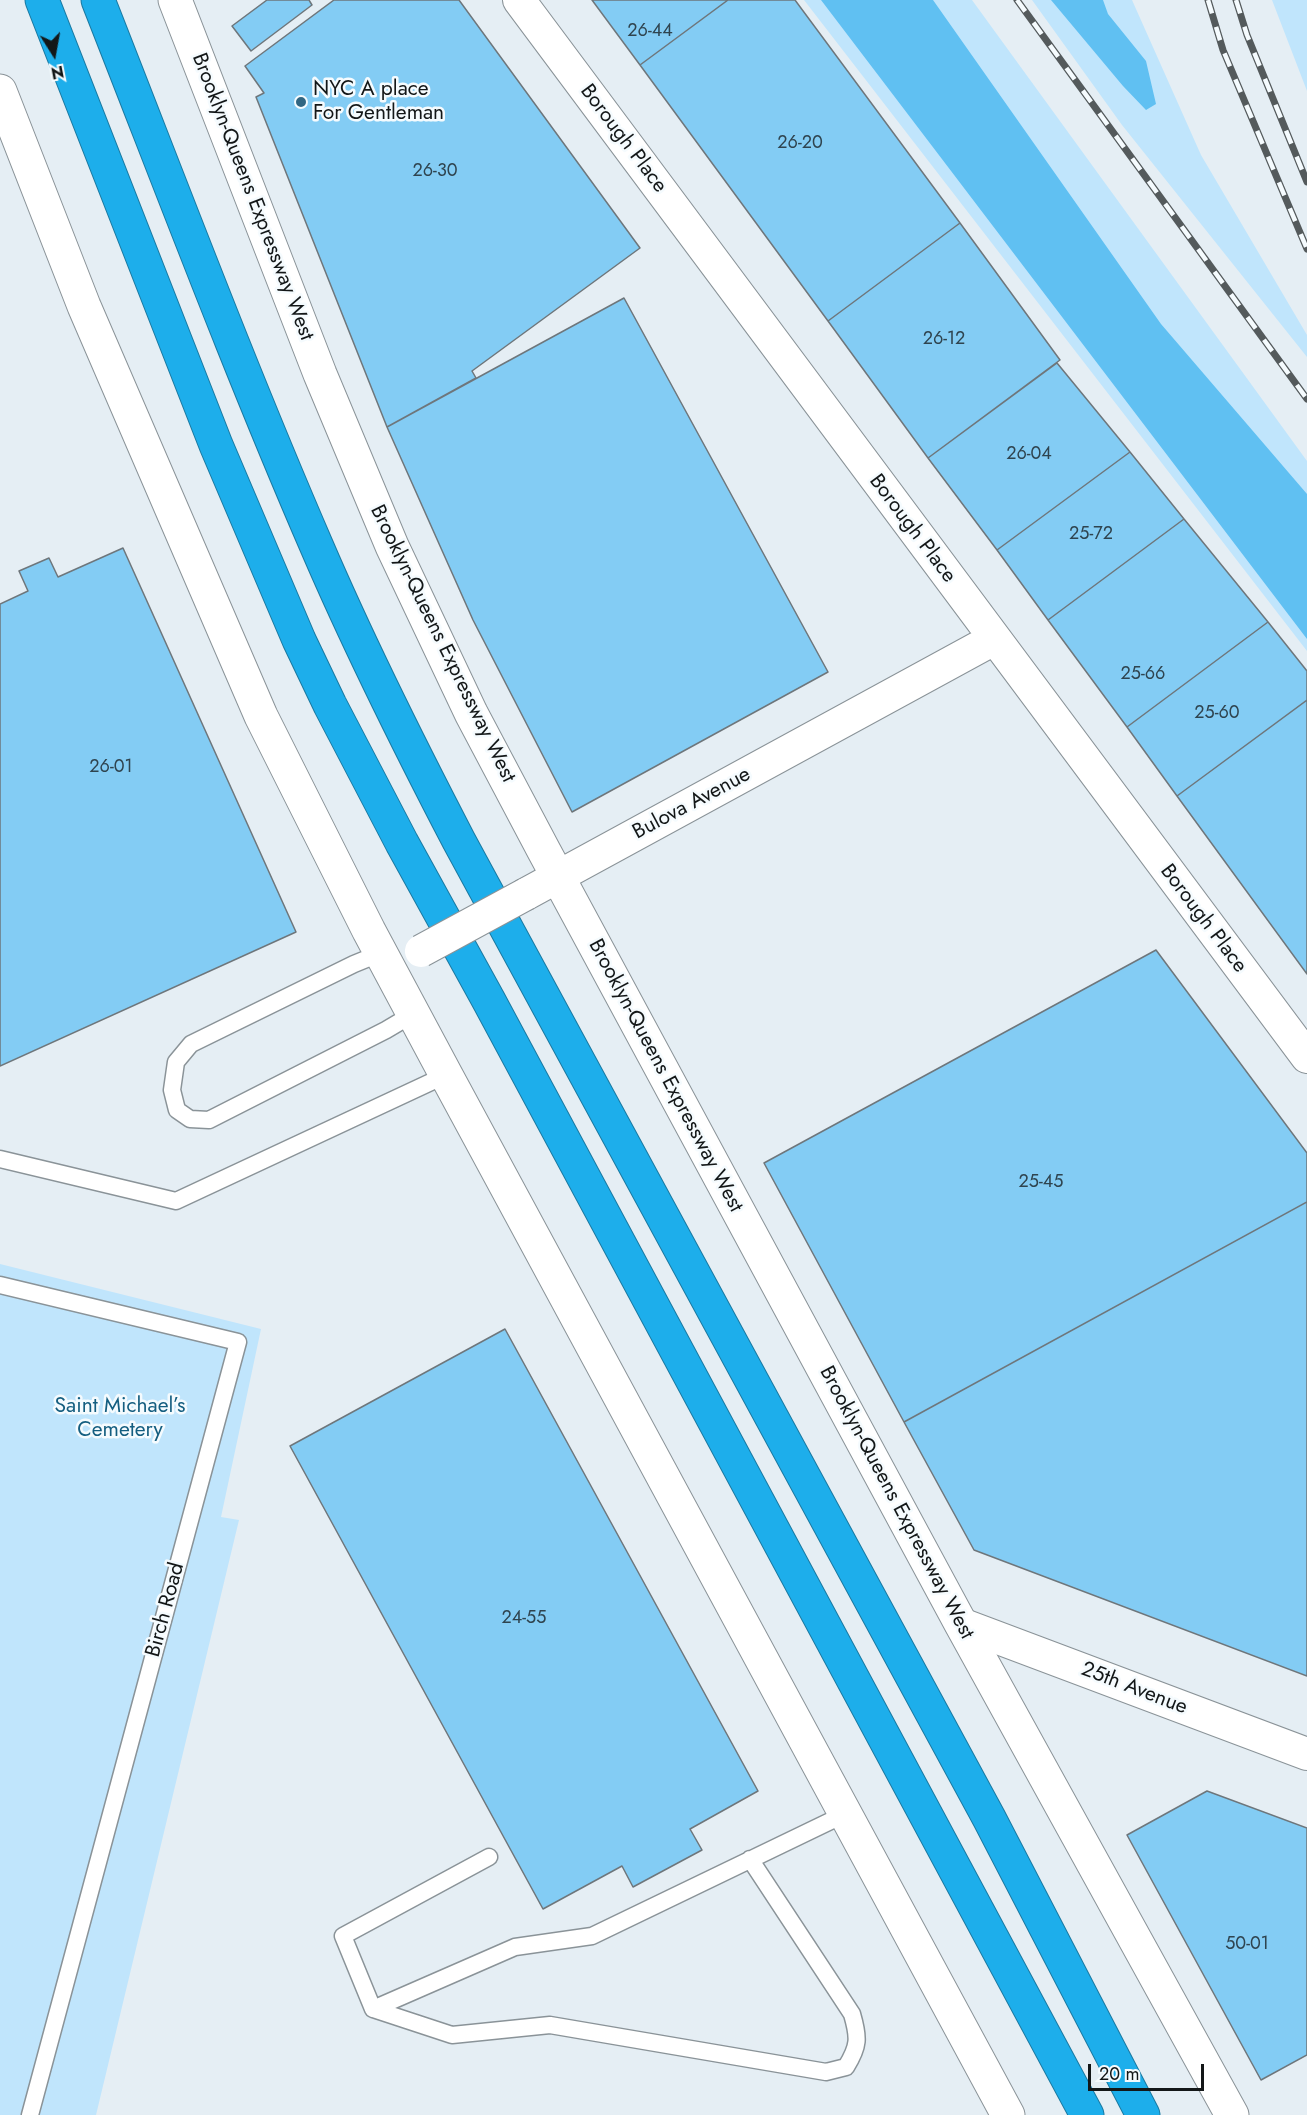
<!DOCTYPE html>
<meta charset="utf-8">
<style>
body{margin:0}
#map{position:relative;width:1307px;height:2115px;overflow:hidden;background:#e5eef4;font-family:Jost,sans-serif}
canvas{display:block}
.north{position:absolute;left:24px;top:24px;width:60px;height:60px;-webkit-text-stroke:4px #f5fbfe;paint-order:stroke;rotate:169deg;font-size:16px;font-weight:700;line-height:24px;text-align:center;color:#131718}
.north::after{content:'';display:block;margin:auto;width:21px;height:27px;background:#131718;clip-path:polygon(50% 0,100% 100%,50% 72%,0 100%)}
.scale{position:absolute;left:1088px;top:2064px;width:116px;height:27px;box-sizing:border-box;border:3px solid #131718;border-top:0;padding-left:8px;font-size:18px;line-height:21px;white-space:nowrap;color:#131718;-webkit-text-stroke:4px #f5fbfe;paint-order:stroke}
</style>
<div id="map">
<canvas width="1307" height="2115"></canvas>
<div class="north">N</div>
<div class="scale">20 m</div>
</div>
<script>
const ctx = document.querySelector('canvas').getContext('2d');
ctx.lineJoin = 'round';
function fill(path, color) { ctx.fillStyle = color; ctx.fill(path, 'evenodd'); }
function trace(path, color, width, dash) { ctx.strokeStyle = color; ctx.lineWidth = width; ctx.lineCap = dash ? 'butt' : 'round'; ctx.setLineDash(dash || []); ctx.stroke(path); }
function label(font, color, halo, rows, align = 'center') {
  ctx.font = font + ' Jost,sans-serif'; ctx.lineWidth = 5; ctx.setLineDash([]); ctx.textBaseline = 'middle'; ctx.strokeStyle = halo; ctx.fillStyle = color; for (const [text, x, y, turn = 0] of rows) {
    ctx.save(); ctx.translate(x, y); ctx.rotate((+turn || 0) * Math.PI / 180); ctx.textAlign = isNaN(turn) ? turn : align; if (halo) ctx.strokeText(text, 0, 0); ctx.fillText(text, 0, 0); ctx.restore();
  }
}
fill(new Path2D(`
 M804 0H972L1307 461V651Z
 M1032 0H1132L1201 155 1307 335V357L1122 125Z
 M1272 0H1307V91Z
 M0 1264 261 1329 221 1517 239 1520 96 2115H0Z`), '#c0e5fc');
fill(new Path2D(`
 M821 0H933L1161 324 1307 494V639Z
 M1051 0H1103L1108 14 1146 61 1156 104 1146 110 1123 86Z`), '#60c0f2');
const building = new Path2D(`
 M267 0H309L312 5 251 51 232 26Z
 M334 0H459L640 248 472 371 476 378 387 427 256 97 264 93 245 66Z
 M592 0H728L640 65Z
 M728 0H795L960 223 828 321 640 65Z
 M960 223 1060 360 928 458 828 321Z
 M624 298 828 672 572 812 473 620 387 427Z
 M1057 363 1130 452 997 550 928 458Z
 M1130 452 1184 519 1048 620 997 550Z
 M1184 519 1268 622 1127 727 1048 620Z
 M123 548 296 932 0 1066V604L28 591 19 571 49 558 58 577Z
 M1268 622 1307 671V700L1177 796 1127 727Z
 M1307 700V974L1177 796Z
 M1156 950 1307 1153V1202L904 1422 764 1163Z
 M1307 1202V1676L974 1550 904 1422Z
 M505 1329 758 1791 690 1829 702 1850 633 1887 622 1866 543 1909 290 1446Z
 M1207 1791 1307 1828V2055L1261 2080 1127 1835Z`);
fill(building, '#83ccf4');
trace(building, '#6e767b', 1.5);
const service = new Path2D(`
 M381 953 354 964 191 1044 176 1062 172 1090 177 1110 190 1119 209 1120 386 1030 413 1014
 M0 1159 176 1201 446 1075
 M0 1285 238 1342 30 2115
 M489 1857 343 1936 373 2009 452 2035 550 2025 826 2072 846 2067C859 2046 859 2038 852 2014L750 1859
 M373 2009 515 1947 592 1936 845 1814`);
const minor = new Path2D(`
 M519 0 1307 1057
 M526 894 994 639
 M961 1624 1307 1754`);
const tertiary = new Path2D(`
 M175 0 320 374 392 546 471 713 544 851 961 1624 1232 2115
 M0 91 84 306 261 716 369 931 446 1075 1008 2115`);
const motorway = new Path2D(`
 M42 0 216 445 299 640 330 705 402 843 489 1001 1087 2115
 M98 0C170 183 239 367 317 547 360 647 409 745 459 841L989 1818 1143 2115`);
trace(service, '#8a9398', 19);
trace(minor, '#8a9398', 34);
trace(tertiary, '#8a9398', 35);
trace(motorway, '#1a79a1', 35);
trace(service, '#fff', 16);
trace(minor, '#fff', 32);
trace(tertiary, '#fff', 33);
trace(motorway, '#1daeeb', 33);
const rail = new Path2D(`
 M1017 0 1307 399
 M1208 0 1223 50 1307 249
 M1236 0 1247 35 1307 182`);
trace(rail, '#545a5c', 7);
trace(rail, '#f5fbfe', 4.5, [14]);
const minorBridge = new Path2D(`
 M421 951 526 894`);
trace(minorBridge, '#8a9398', 34, []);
trace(minorBridge, '#fff', 32);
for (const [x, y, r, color] of [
 [301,102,6,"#316682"]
]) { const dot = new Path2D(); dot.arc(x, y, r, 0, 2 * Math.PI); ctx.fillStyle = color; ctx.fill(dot); trace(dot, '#f5fbfe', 2); }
label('18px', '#2f444f', null, [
 ["26-44",650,32],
 ["26-20",800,144],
 ["26-30",435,172],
 ["26-12",944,340],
 ["26-04",1029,455],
 ["25-72",1091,535],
 ["25-66",1143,675],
 ["25-60",1217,714],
 ["26-01",111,768],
 ["25-45",1041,1183],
 ["24-55",524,1619],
 ["50-01",1247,1945]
]);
label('21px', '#131718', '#f5fbfe', [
 ["NYC A place",313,90],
 ["For Gentleman",313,114]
], 'left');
label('21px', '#131718', '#f5fbfe', [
 ["Borough Place",623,139,53],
 ["Brooklyn-Queens Expressway West",252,197,69],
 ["Borough Place",912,529,53],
 ["Brooklyn-Queens Expressway West",442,644,64],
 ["Bulova Avenue",692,804,-28],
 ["Borough Place",1203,919,53],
 ["Brooklyn-Queens Expressway West",665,1076,62],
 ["Brooklyn-Queens Expressway West",896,1503,62],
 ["Birch Road",166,1610,-75],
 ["25th Avenue",1134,1689,21]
]);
label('21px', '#145e80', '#f5fbfe', [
 ["Saint Michael’s",120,1407],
 ["Cemetery",120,1431]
]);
</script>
